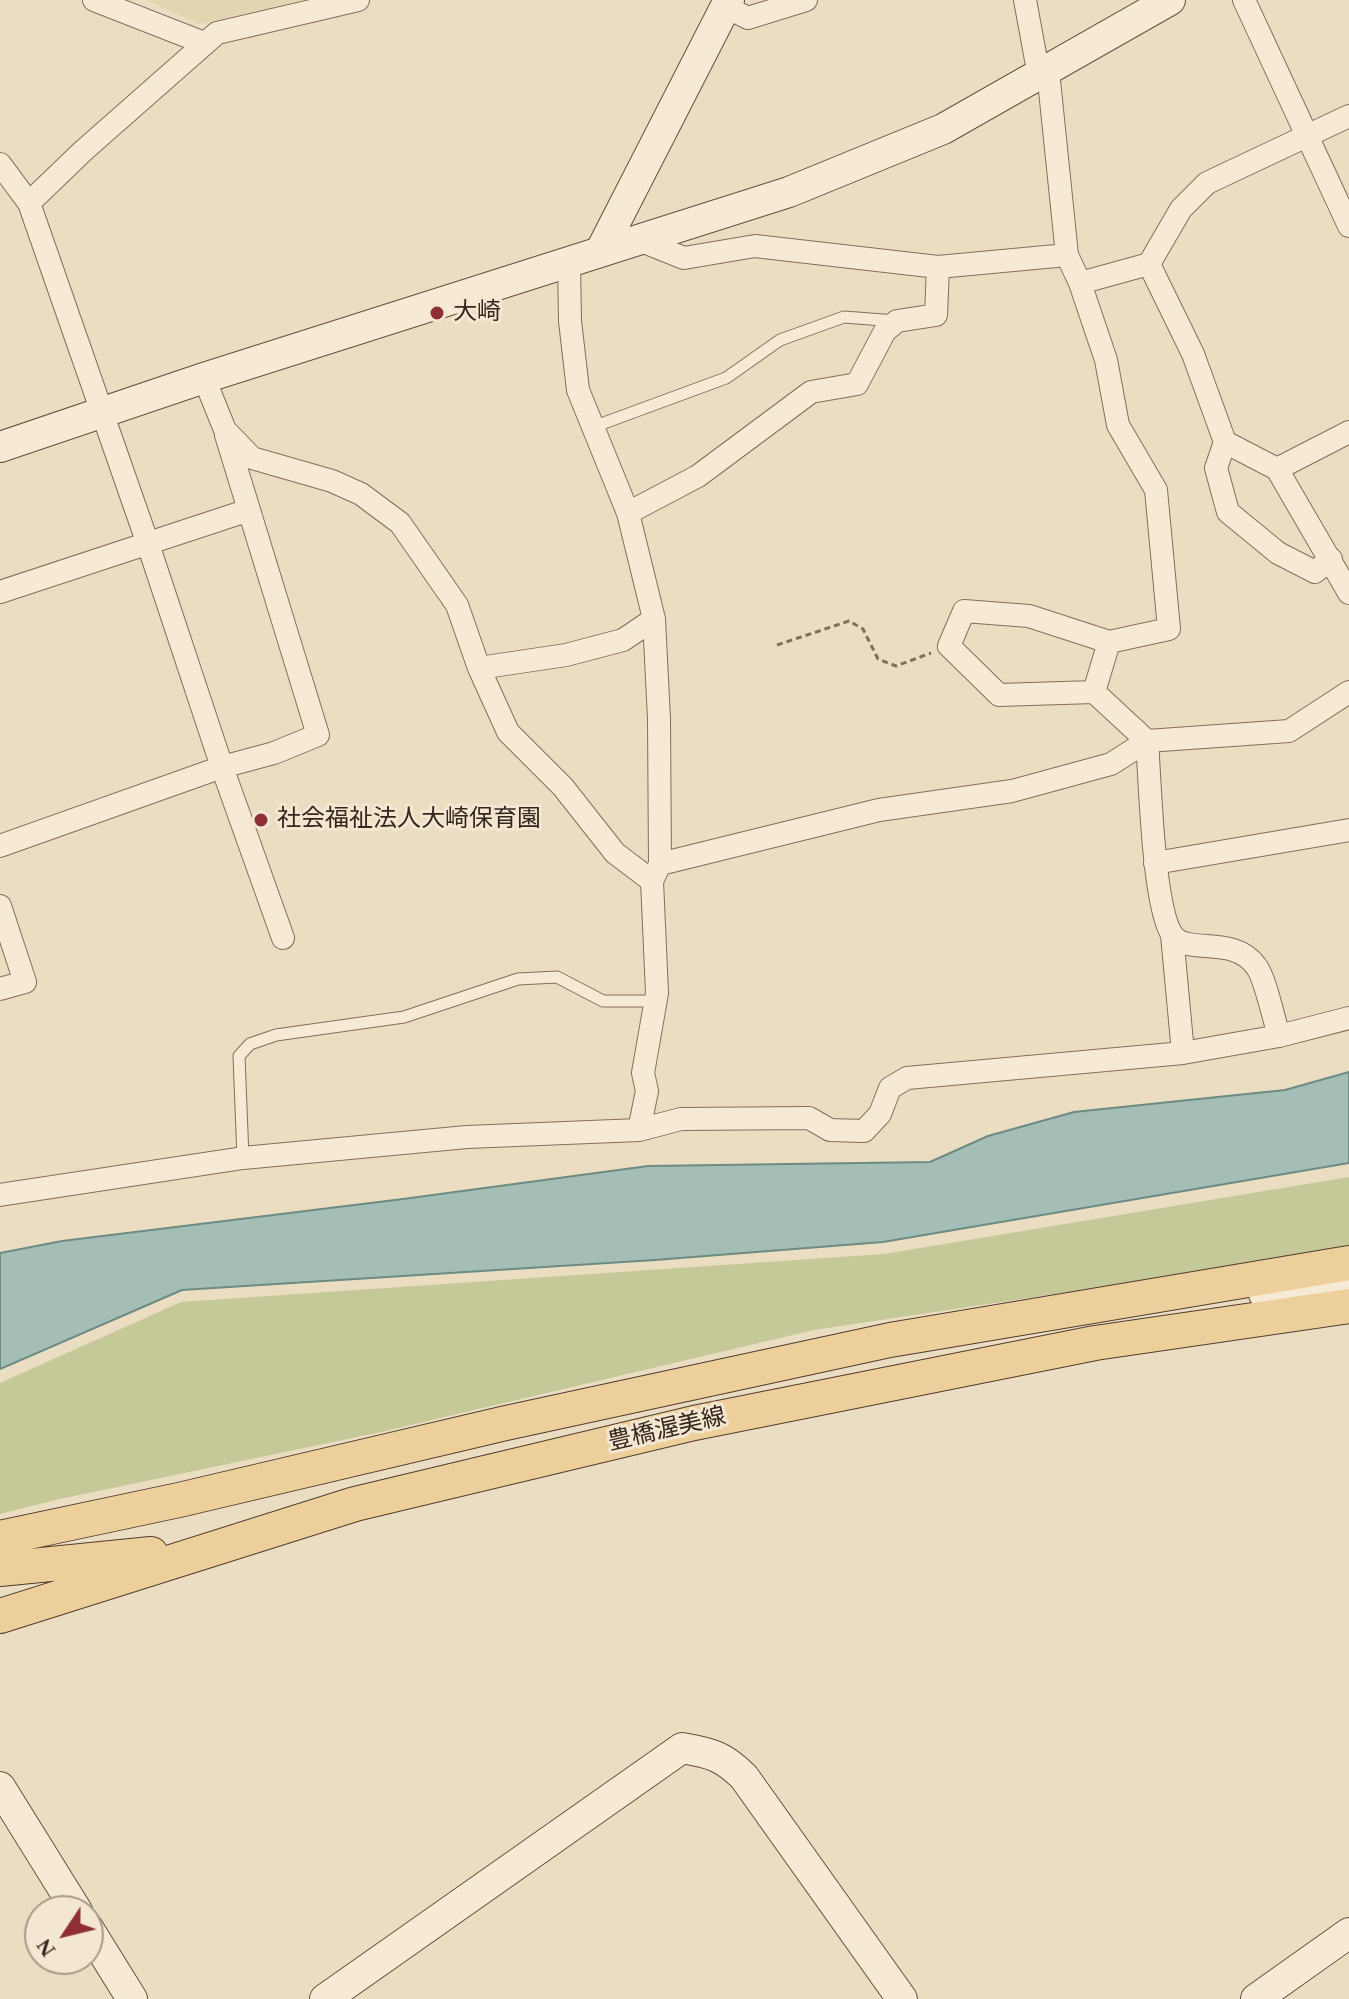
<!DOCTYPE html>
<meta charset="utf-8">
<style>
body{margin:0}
#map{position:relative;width:1349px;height:1999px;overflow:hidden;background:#ebddc2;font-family:"Times New Roman",serif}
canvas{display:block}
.north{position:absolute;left:24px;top:1895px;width:80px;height:80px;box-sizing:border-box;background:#f3e7d1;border:2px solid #a79a89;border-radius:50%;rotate:235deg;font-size:22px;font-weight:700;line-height:32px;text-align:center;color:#34271e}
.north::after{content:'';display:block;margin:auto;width:28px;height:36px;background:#8f2e34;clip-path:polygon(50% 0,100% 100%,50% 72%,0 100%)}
</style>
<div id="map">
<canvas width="1349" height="1999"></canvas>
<div class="north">N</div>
</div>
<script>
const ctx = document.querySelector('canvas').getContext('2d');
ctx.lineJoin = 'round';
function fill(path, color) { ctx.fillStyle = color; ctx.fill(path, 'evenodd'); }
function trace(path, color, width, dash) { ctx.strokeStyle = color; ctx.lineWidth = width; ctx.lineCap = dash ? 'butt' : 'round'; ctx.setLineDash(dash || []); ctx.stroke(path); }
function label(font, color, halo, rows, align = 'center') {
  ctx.font = font + ' "Times New Roman","Noto Sans JP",serif'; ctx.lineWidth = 6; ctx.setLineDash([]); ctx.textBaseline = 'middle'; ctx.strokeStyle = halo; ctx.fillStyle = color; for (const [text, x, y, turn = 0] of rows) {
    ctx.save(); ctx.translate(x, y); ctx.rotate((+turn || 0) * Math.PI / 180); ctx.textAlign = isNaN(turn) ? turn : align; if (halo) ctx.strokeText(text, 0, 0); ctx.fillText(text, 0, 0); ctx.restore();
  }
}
fill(new Path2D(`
 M147 0H303L199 24Z`), '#e0d6b0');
fill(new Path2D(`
 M1349 1177V1250L814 1330 381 1432 55 1500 0 1514V1383L181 1302 884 1254Z`), '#c5c897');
const water = new Path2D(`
 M1349 1072V1163L883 1242 655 1260 182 1290 0 1369V1253L62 1241 403 1199 648 1166 930 1162 988 1136 1074 1112 1285 1090Z`);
fill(water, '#a4beb5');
trace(water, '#6c8b82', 2);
const lane = new Path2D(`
 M593 427 726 378 780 340 844 317 896 321
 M243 1158 239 1056 250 1044 276 1035 404 1017 518 979 557 977 603 1001H656`);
const street = new Path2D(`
 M94 0 204 43
 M1025 0 1039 76
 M1244 0 1349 226
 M726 7 748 18 806 0
 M1048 71 1067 255 1080 283 1149 264 1181 209 1207 183 1349 116
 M0 164 29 203 148 544 222 767 283 938
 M29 203 83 151 217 33 358 0
 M639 240 684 258 755 246 938 267 1067 255
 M569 261 570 321 578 390 628 513 654 619 659 719 660 864 652 881 657 993 643 1073 647 1091 639 1130
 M1149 264 1193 354 1225 442 1277 469 1349 593
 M1080 283 1106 360 1118 425 1156 490 1169 629 1109 642 1029 616 964 611 949 646 999 695 1094 692 1147 741C1150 779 1153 910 1173 936 1189 955 1234 935 1256 966 1265 977 1274 1020 1279 1036
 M204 378 225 430 252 458 332 481 361 494 400 523 457 605 479 668 508 732 563 787 615 853 652 881
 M1225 442 1216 468 1228 512 1278 553 1315 572 1331 559
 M1277 469 1349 432
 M628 513 698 476 811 392 857 384 885 331 897 321 936 315 938 267
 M0 592 249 510
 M479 668 566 655 623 640 654 619
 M1094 692 1109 642
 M0 846 222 767 274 753 318 735 226 435
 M1155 863 1349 830
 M660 864 879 810 1012 791 1111 764 1147 741 1289 731 1349 692
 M0 906 25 982 0 989
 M1172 935 1183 1053
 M0 1195 243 1158 467 1137 639 1130 681 1119 809 1118 830 1130 864 1131 880 1114 890 1088 907 1078 1183 1053 1279 1036 1349 1018`);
const secondary = new Path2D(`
 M600 252 729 0
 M0 447 204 378 789 192 943 129 1170 0
 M1264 1294 1349 1281
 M0 1787 77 1911
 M88 1928 132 1999
 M325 1999 682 1748C711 1753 723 1756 744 1777L902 1999
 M1256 1999 1349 1933`);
const primary = new Path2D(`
 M0 1538 179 1500 506 1423 890 1340 1349 1263
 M0 1569 151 1554
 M0 1616 355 1504 694 1423 1095 1343 1349 1306`);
trace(lane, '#846e5a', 13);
trace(street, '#846e5a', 24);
trace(secondary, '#654f3d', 32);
trace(primary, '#513d2e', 36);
trace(new Path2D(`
 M777 645 849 621 863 629 878 659 896 666 931 653`), '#846e5a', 3, [6, 4]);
trace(lane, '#f6ead4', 11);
trace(street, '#f6ead4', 22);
trace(secondary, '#f6ead4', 30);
trace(primary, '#edcf9b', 34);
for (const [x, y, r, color] of [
 [437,313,8,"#8f2e34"],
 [261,820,8,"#8f2e34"]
]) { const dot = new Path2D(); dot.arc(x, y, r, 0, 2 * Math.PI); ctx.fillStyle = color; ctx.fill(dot); trace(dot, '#f3e7d1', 3); }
label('24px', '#34271e', '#f3e7d1', [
 ["大崎",453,313],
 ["社会福祉法人大崎保育園",277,820]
], 'left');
label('24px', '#34271e', '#f3e7d1', [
 ["豊橋渥美線",667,1430,-13]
]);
</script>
